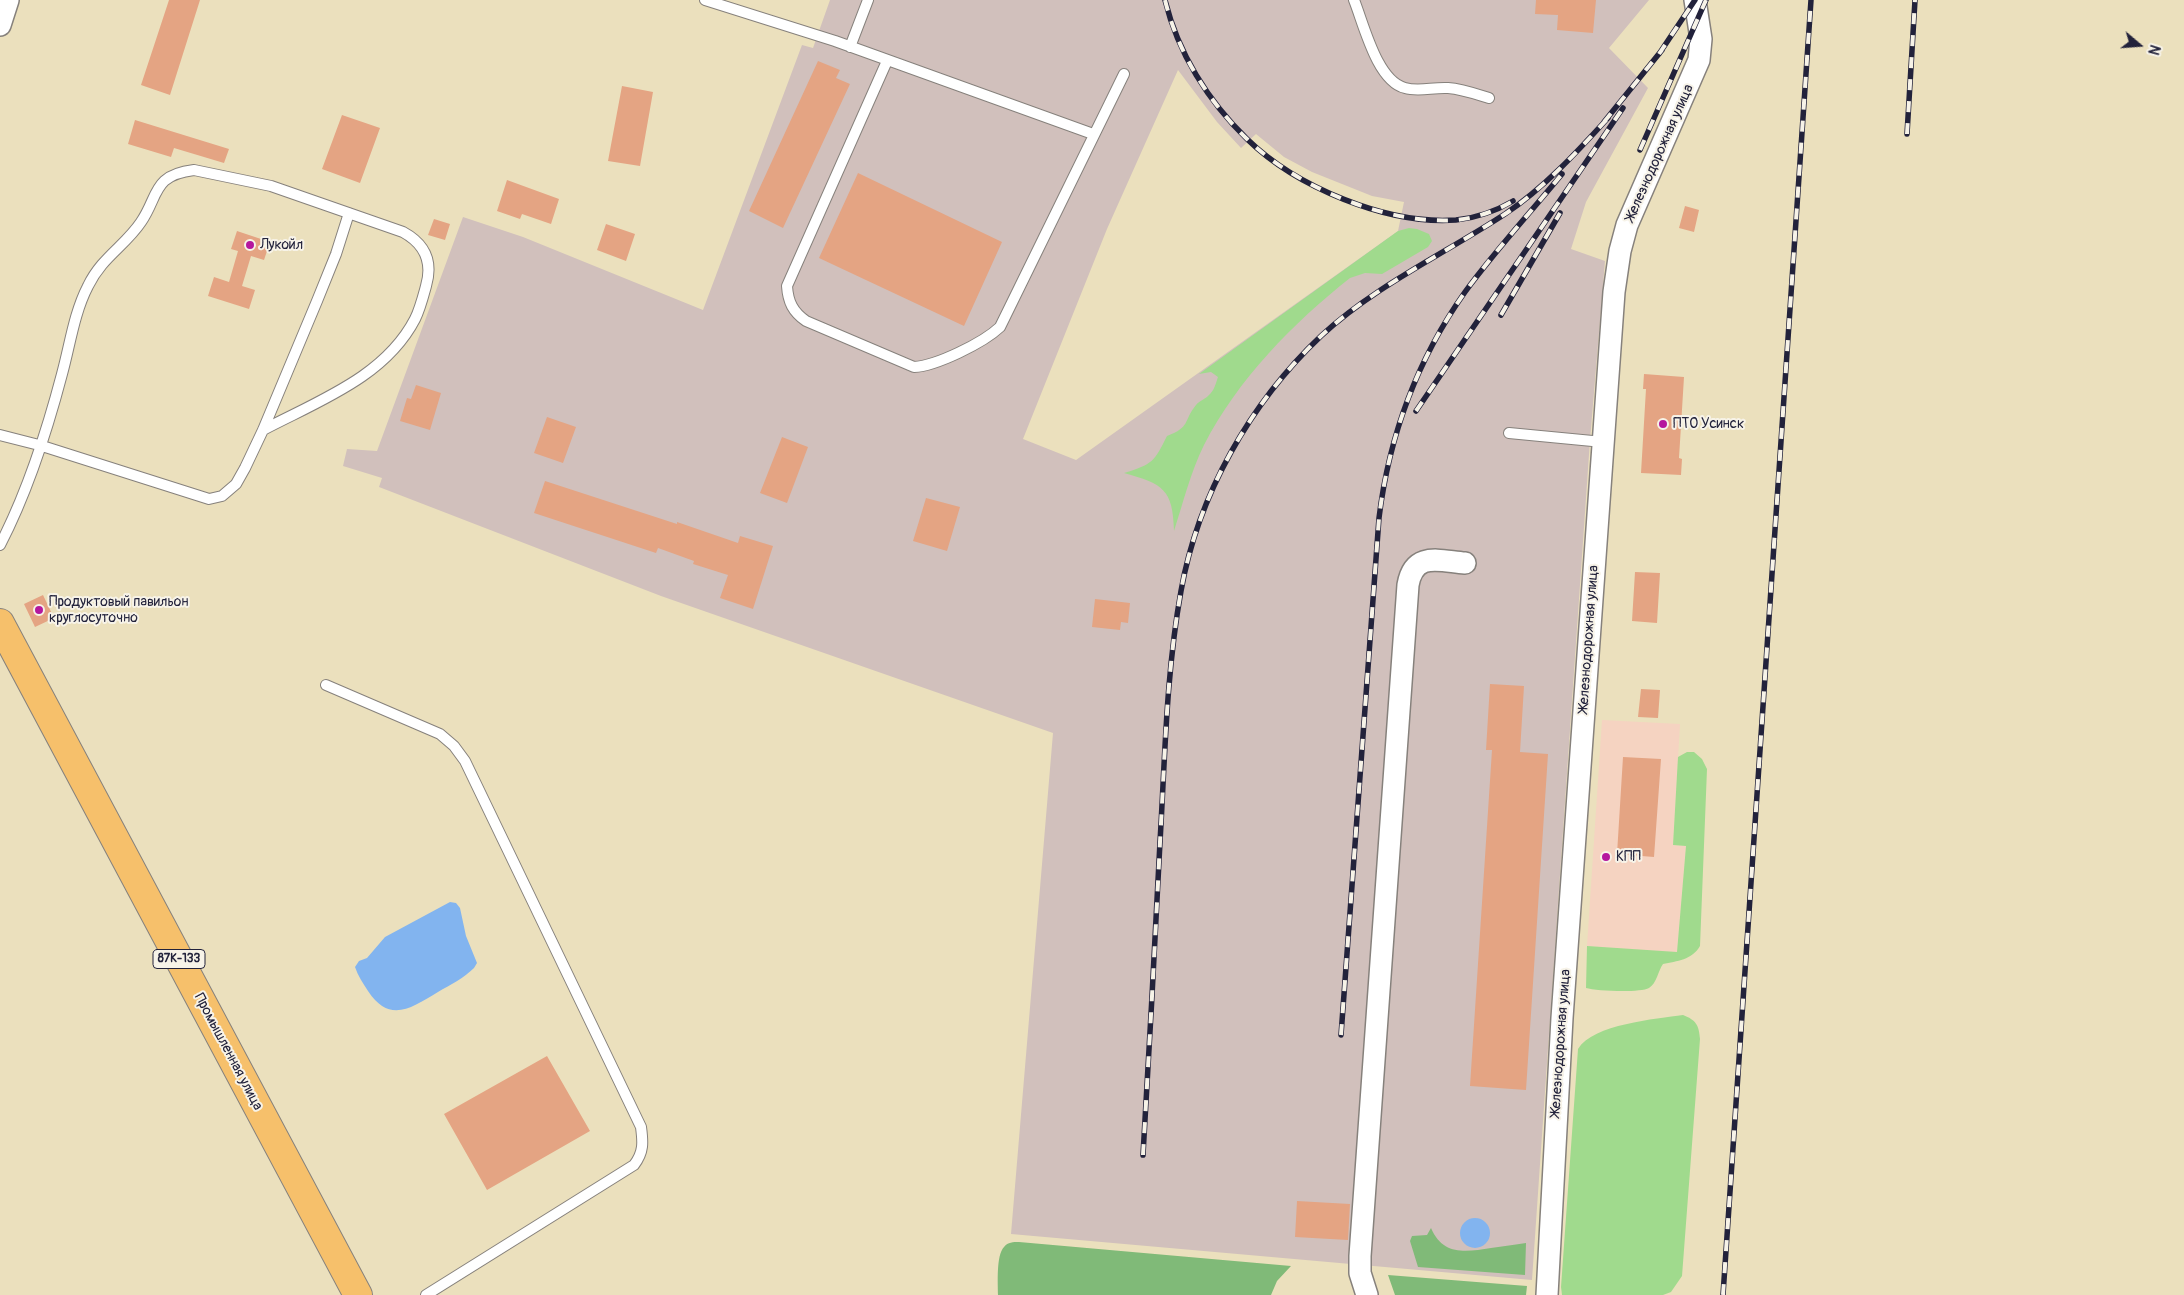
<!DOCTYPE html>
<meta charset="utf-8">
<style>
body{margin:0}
#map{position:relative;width:2184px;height:1295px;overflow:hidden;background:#ebe0bd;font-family:Pangolin,sans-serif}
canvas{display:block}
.north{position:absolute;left:2114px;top:20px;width:50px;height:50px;-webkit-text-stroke:4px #f7f3e8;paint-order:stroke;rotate:108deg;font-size:14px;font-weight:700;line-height:20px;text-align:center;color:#22223b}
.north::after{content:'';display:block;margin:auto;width:18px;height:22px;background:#22223b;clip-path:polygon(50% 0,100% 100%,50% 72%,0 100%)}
</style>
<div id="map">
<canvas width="2184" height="1295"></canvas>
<div class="north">N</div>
</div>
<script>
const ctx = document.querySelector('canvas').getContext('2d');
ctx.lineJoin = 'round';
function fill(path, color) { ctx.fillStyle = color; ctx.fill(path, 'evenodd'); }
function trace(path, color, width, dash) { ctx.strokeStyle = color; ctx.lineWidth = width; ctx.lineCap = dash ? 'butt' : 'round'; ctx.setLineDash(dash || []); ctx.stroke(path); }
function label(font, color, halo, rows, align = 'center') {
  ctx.font = font + ' Pangolin,sans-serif'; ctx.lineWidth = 4; ctx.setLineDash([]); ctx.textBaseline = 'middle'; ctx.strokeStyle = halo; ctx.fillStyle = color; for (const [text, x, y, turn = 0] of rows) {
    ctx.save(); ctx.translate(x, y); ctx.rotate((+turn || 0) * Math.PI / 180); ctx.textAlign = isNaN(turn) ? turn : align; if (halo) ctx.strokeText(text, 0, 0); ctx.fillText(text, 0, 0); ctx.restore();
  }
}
fill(new Path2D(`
 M1602 720 1680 724 1673 845 1686 846 1677 953 1587 946Z`), '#f5d3c1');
fill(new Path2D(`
 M830 0H1649L1609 48 1648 88 1586 202 1571 249 1605 261 1590 440 1532 1280 1011 1234 1053 733 661 596 379 487 382 478 343 466 347 449 377 451 463 217 523 237 703 310 802 45 813 48ZM1178 70 1217 122 1241 148 1256 134 1284 157 1312 172 1372 196 1404 202 1398 231 1076 460 1023 439 1107 229Z`), '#d1c0bc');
fill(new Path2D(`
 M1409 228 1417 229 1429 234 1432 241 1428 247 1382 274 1365 273 1350 278C1293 323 1238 379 1204 445 1191 471 1183 503 1174 531 1173 489 1163 484 1124 473 1153 464 1154 462 1167 436 1191 427 1183 421 1196 405 1200 400 1206 399 1209 395 1214 391 1216 383 1218 377L1211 372 1199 374 1398 231Z
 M1687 752H1694L1702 759 1707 769 1700 946C1692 960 1677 961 1663 964 1658 971 1657 983 1649 988 1640 993 1596 991 1586 988L1587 946 1677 952 1686 846 1673 845 1678 757Z
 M1683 1015C1696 1020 1699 1025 1700 1039L1682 1276 1671 1292 1663 1295H1562L1561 1287 1578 1049C1593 1024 1656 1019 1683 1015Z`), '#a0da8d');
fill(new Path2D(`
 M1431 1228C1443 1256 1466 1252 1491 1248 1503 1246 1515 1245 1526 1243L1525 1275 1418 1267 1410 1241 1412 1236 1427 1235Z
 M1019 1242 1291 1266 1277 1281 1271 1295H998C998 1284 996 1255 1004 1247 1008 1242 1013 1242 1019 1242Z
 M1388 1275 1527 1286 1526 1295H1395Z`), '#80ba78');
fill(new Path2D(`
 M450 902 456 903 460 908 466 936 477 963 474 968C464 978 450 985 438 992 411 1008 390 1024 368 991 363 983 358 976 355 967L359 961 367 958 385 937Z
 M1460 1233a15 15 0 1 1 30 0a15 15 0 1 1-30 0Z`), '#82b4ef');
fill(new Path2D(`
 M169 0H200L170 95 141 85Z
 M1536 0H1596L1593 33 1557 30 1558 15 1535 14Z
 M818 61 840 70 836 78 850 84 783 228 749 211Z
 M622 86 653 92 640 166 608 161Z
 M342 115 380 128 360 183 322 169Z
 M135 120 229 149 224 163 174 148 171 157 128 144Z
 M858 173 1002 242 964 326 819 258Z
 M507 180 559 199 551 224 522 214 520 219 497 211Z
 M1685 206 1699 210 1694 232 1679 228Z
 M434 219 450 224 445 240 428 235Z
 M606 224 635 234 626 261 597 250Z
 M237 231 270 242 264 260 251 256 242 286 255 290 249 309 208 296 214 277 229 282 238 251 231 249Z
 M1644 374 1684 377 1679 458 1682 459 1681 475 1641 473 1646 389H1643Z
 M416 385 441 393 430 430 400 421 407 398 411 399Z
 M547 417 576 427 563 463 534 453Z
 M782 437 808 447 787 503 760 493Z
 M545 481 677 524V522L738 543 740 536 773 546 753 609 720 598 728 575 693 564 694 561 658 548 656 553 534 513Z
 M926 498 960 507 947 551 913 541Z
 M1635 572 1660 573 1657 623 1632 621Z
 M43 595 54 618 35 627 24 604Z
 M1095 599 1130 603 1128 623 1121 622 1120 630 1092 627Z
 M1490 684 1524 686 1520 752 1548 754 1526 1090 1470 1086 1492 750H1486Z
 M1641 689 1660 690 1658 718 1638 717Z
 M1623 757 1661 759 1654 857 1617 854Z
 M547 1056 590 1131 487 1190 444 1114Z
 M1297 1201 1350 1204 1348 1240 1295 1237Z`), '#e4a483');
const lane = new Path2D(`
 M705 0 835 41 1093 134
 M1354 0C1364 25 1377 81 1405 88 1419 92 1433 87 1448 88 1462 89 1476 94 1489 98
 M850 47 868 0
 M887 61 787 286C788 302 793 312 806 321L914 367C936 366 983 343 1000 327L1124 74
 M1509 433 1603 442
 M0 435 39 445 209 499 222 496 236 484 245 468 263 430 317 301 336 254 349 213
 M0 545C27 493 47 431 62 374 70 345 74 313 88 286 102 257 125 246 141 222 159 196 152 175 194 170L271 186 403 232C425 244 433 262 426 286 423 297 420 309 415 319 385 377 318 401 263 430
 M326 685 440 734 454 746 465 761 641 1127C643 1142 644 1152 634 1165L426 1295`);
const street = new Path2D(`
 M0 25 8 0
 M1367 1295 1360 1273V1256L1408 585C1414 551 1439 561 1465 563
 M1547 1295 1562 1018 1614 292 1620 251 1627 225 1699 60 1701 39 1695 0`);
const primary = new Path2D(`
 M0 623 358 1295`);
trace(lane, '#86817c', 12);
trace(street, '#86817c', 24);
trace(primary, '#86817c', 30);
trace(lane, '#fff', 10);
trace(street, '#fff', 21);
trace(primary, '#f6c06b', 28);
const rail = new Path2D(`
 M1165 0C1178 53 1208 101 1247 139 1296 187 1387 225 1456 220 1476 218 1496 211 1513 201
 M1659 54 1695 0
 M1604 122 1662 50
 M1907 134 1915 0
 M1640 150 1706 0
 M1501 315 1560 213
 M1416 411 1623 108
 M1341 1035 1379 518C1389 436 1417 360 1465 292 1495 251 1530 213 1562 174
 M1143 1155C1149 1051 1155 946 1160 842 1165 758 1166 674 1181 591 1198 495 1250 403 1321 336 1375 286 1444 254 1505 214 1544 188 1577 152 1608 118
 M1723 1295 1811 0`);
trace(rail, '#22223b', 5.5);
trace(rail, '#f7f3e8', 4, [11]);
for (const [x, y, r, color] of [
 [250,245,5,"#b5179e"],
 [1663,424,5,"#b5179e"],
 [39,610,5,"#b5179e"],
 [1606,857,5,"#b5179e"]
]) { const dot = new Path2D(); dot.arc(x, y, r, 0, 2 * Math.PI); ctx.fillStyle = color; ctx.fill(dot); trace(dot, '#f7f3e8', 2); }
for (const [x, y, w] of [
 [179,959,52]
]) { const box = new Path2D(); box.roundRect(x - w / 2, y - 9.5, w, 19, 4); ctx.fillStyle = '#f7f3e8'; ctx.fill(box); trace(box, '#22223b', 1); }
label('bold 12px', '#22223b', null, [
 ["87К-133",179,959]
]);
label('14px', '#22223b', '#f7f3e8', [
 ["Железнодорожная улица",1660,153,-66],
 ["Железнодорожная улица",1589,639,-86],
 ["Железнодорожная улица",1561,1043,-86],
 ["Промышленная улица",228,1052,62]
]);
label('14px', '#22223b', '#f7f3e8', [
 ["Лукойл",260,245],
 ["ПТО Усинск",1673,424],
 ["Продуктовый павильон",49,602],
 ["круглосуточно",49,618],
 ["КПП",1616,857]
], 'left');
</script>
